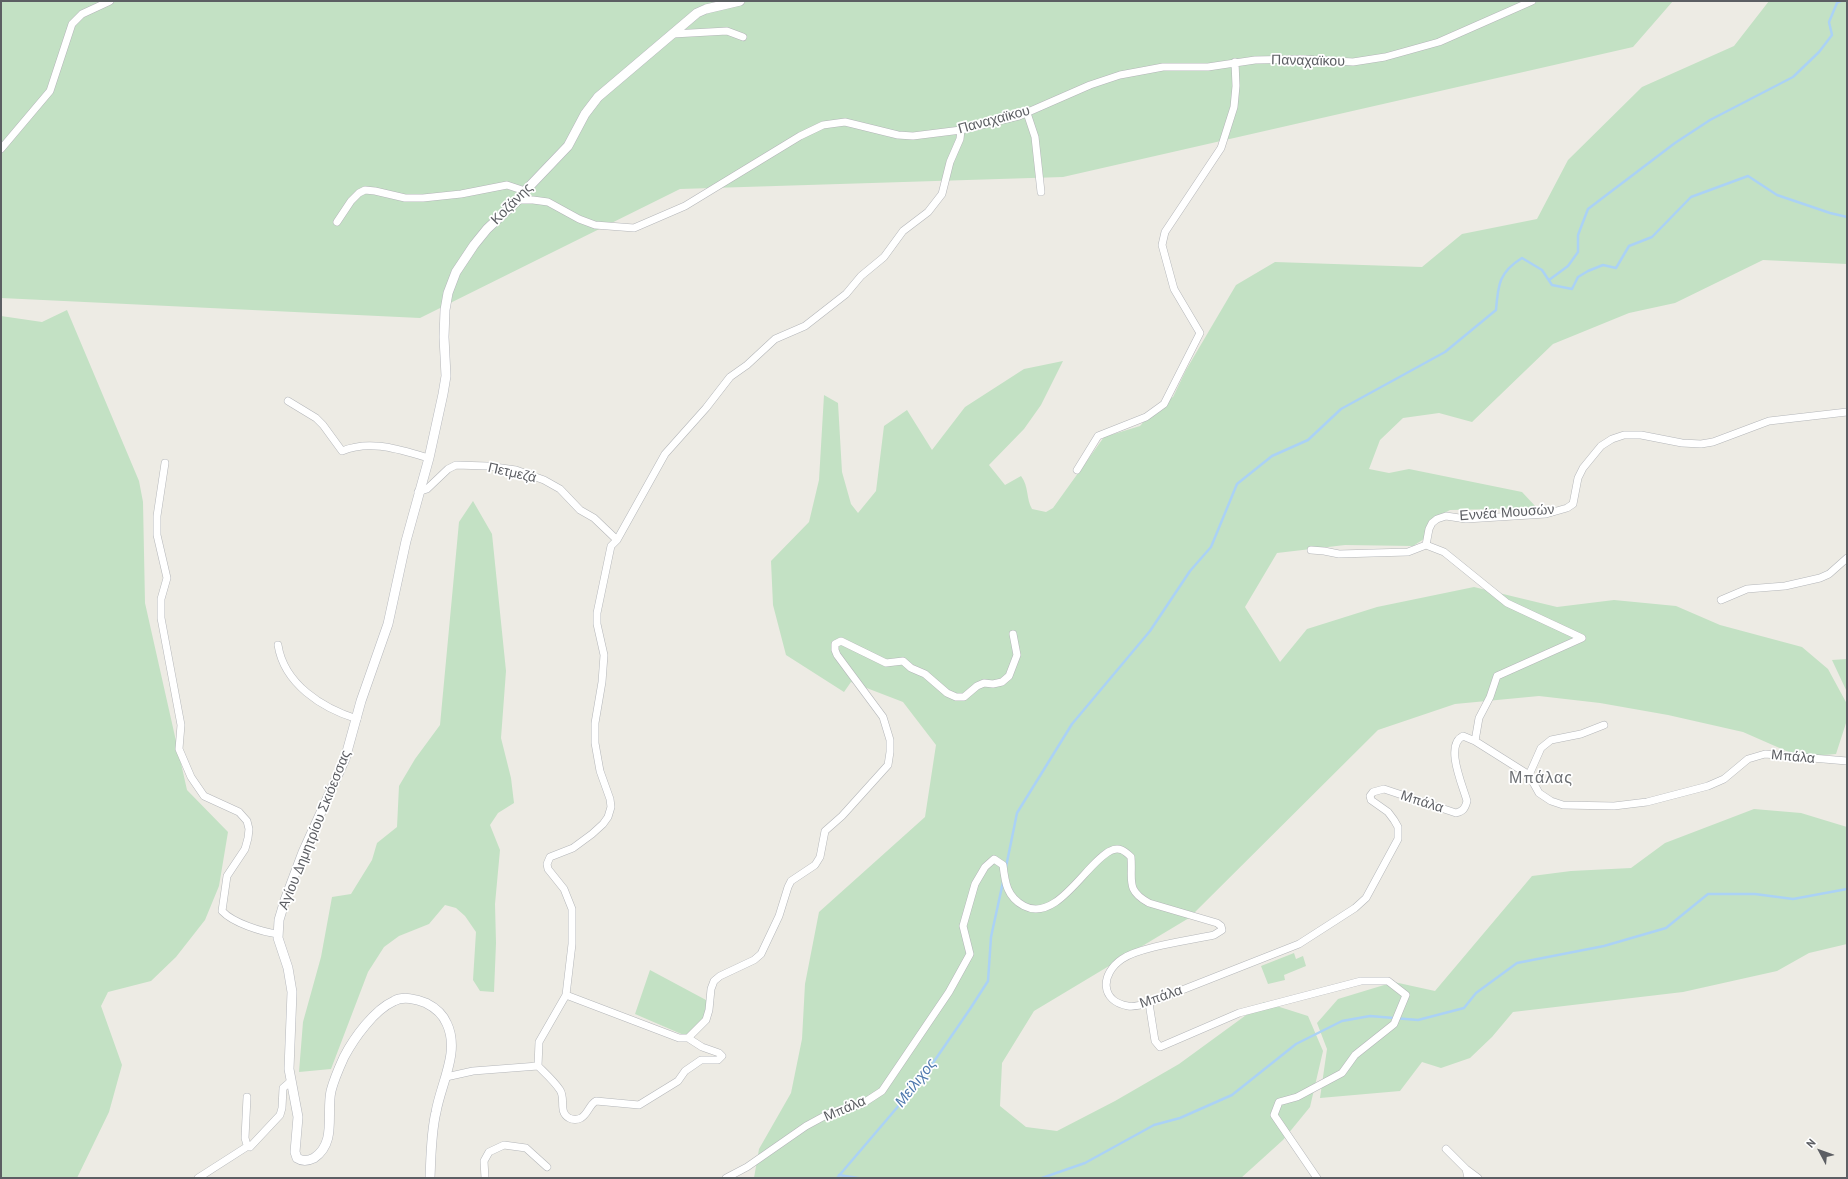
<!DOCTYPE html>
<meta charset="utf-8">
<style>
body{margin:0}
#map{position:relative;width:1848px;height:1179px;overflow:hidden;background:#edebe4;font-family:"PT Sans",sans-serif}
canvas{display:block}
.frame{position:absolute;inset:0;border:2px solid #5c5e63;pointer-events:none}
.north{position:absolute;left:1800px;top:1131px;width:40px;height:40px;-webkit-text-stroke:3px #fff;paint-order:stroke;rotate:311deg;font-size:11px;font-weight:700;line-height:16px;text-align:center;color:#5c5e63}
.north::after{content:'';display:block;margin:auto;width:14px;height:18px;background:#5c5e63;clip-path:polygon(50% 0,100% 100%,50% 72%,0 100%)}
</style>
<div id="map">
<canvas width="1848" height="1179"></canvas>
<div class="frame"></div>
<div class="north">N</div>
</div>
<script>
const ctx = document.querySelector('canvas').getContext('2d');
ctx.lineJoin = 'round';
function fill(path, color) { ctx.fillStyle = color; ctx.fill(path, 'evenodd'); }
function trace(path, color, width, dash) { ctx.strokeStyle = color; ctx.lineWidth = width; ctx.lineCap = dash ? 'butt' : 'round'; ctx.setLineDash(dash || []); ctx.stroke(path); }
function label(font, color, halo, rows, align = 'center') {
  ctx.font = font + ' "PT Sans",sans-serif'; ctx.lineWidth = 3.5; ctx.setLineDash([]); ctx.textBaseline = 'middle'; ctx.strokeStyle = halo; ctx.fillStyle = color; for (const [text, x, y, turn = 0] of rows) {
    ctx.save(); ctx.translate(x, y); ctx.rotate((+turn || 0) * Math.PI / 180); ctx.textAlign = isNaN(turn) ? turn : align; if (halo) ctx.strokeText(text, 0, 0); ctx.fillText(text, 0, 0); ctx.restore();
  }
}
fill(new Path2D(`
 M1 1H1673L1633 47 1063 177 680 189 420 318 1 298Z
 M1769 1H1847V264L1763 260 1675 303 1629 313 1553 344 1472 422 1439 413 1403 418 1380 440 1369 469 1389 473 1409 469 1522 492 1537 508 1450 510 1429 521 1424 539 1413 546 1345 545 1277 553 1245 607 1280 662 1307 629 1377 607 1474 587 1557 607 1614 600 1676 606 1720 625 1802 647 1828 669 1847 704V720L1836 754 1800 757 1743 732 1668 715 1600 703 1539 696 1455 704 1378 730 1189 918 1034 1011 1002 1063 1000 1106 1026 1127 1057 1131 1115 1101 1179 1064 1264 1002 1308 1016 1323 1051 1310 1107 1283 1140 1241 1178H754L759 1149 791 1093 802 1039 805 984 819 912 925 817 936 745 903 702 851 682 844 692 786 655 773 605 771 561 809 522 819 480 824 395 838 403 842 472 851 504 858 513 876 491 884 426 907 410 932 450 965 407 1024 369 1063 361 1041 405 1024 429 989 465 1005 485 1021 476C1029 486 1026 499 1032 509L1046 512 1053 508 1104 437 1140 426 1159 404 1173 397 1186 370 1236 285 1275 262 1422 267 1462 234 1537 219 1568 160 1642 87 1734 46Z
 M67 310 139 481 143 502 145 603 187 790 228 832 219 886 205 920 176 957 151 981 108 992 101 1006 122 1065 109 1112 77 1178H1V316L42 322Z
 M473 501 492 534 506 671 501 738 511 778 514 803 498 813 490 825 500 850 495 904 496 943 494 992 480 991 473 980 476 932 465 916 456 908 445 905 429 924 399 936 384 947 368 972 331 1069 299 1072 303 1022 321 957 332 897 351 894 372 860 377 843 397 827 399 786 415 759 440 725 459 522Z
 M1847 659V692L1832 660Z
 M1754 809 1801 813 1847 827V944L1809 953 1777 971 1683 992 1513 1012 1492 1037 1470 1058 1441 1068 1422 1062 1400 1091 1320 1098 1327 1049 1317 1023 1338 999 1394 982 1435 991 1532 876 1571 871 1631 868 1665 843Z
 M1294 953 1296 959 1303 956 1306 966 1284 975 1285 980 1268 984 1261 966Z
 M650 970 706 1000V1016L686 1036 635 1014Z`), '#c3e1c4');
trace(new Path2D(`
 M1549 280 1568 266 1578 252V235L1588 209 1675 143 1710 120 1793 77 1819 52 1832 35 1829 22 1837 3 1841 1
 M1006 867 1017 813 1072 724 1150 631 1190 571 1211 547 1237 484 1272 456 1308 440 1341 409 1445 352 1496 310C1498 285 1499 272 1522 258L1542 270 1552 285 1572 289 1578 277 1588 271 1603 265 1616 268 1629 246 1652 237 1691 197 1748 176 1777 195 1830 213 1847 217
 M839 1175 858 1178
 M837 1178 924 1076 970 1009 988 981 991 937 1003 882
 M1042 1178 1085 1163 1154 1125 1180 1118 1232 1095 1296 1044 1342 1021 1370 1016 1418 1020 1464 1008 1476 993 1517 963 1604 946 1666 928 1708 894H1755L1793 899 1847 889`), '#abd2f5', 2.5);
const street = new Path2D(`
 M673 34 727 31 743 37
 M1027 113 1035 137 1041 192
 M1 149 50 91 72 24 82 14 110 1
 M518 200H533L548 202 579 219 595 225 634 228 685 206 800 136 823 125 845 122 898 135 913 136 961 130 1019 116 1090 85 1120 75 1147 70 1163 67H1208L1255 60 1303 59 1353 62 1385 57 1439 42 1532 1
 M337 222 351 201 359 193 365 190 375 191 405 198H423L461 194 507 185 525 191
 M288 401 316 418 323 425 342 451C371 439 400 450 429 458
 M165 463 157 516V535L167 578 161 599V618L181 725 179 749 191 777 204 796 239 812 247 821 249 829 248 838 245 849 227 876 222 911C233 923 262 932 278 934
 M1077 470 1098 436 1146 417 1164 404 1200 333 1174 289 1162 245 1165 232 1221 148 1234 107 1236 86 1235 62
 M418 492 427 489 448 469 456 465 487 466 516 470 544 480 560 489 580 510 594 518 617 540
 M1311 550 1324 551 1339 554 1408 552 1426 545
 M1721 600 1747 589 1785 586 1820 578 1829 574 1847 558
 M278 645C284 684 322 708 357 719
 M1475 741 1479 718 1490 697 1497 676 1582 638 1507 603 1444 552 1426 545 1429 529 1432 523 1437 519 1446 516 1466 519 1546 514 1567 508 1573 504 1578 478 1583 468 1601 446 1612 439 1624 435H1641L1682 443 1701 444 1713 442 1769 421 1847 412
 M1529 775 1541 748 1551 740 1581 734 1604 725
 M566 995 572 944V909L564 889 548 869 547 864 550 857 573 848 592 834 603 824 608 817 611 807 610 799 600 771 595 743V723L602 682 604 655 597 624V613L611 546 617 540 665 454 706 408 730 377 747 365 775 339 805 326 846 294 861 276 884 257 903 231 928 212 942 194 950 162 960 139 961 130
 M1149 1003 1155 1041 1160 1047 1239 1013 1361 981H1388L1406 995 1394 1024 1355 1055 1342 1073 1297 1097 1279 1102 1274 1115 1317 1178
 M688 1038 706 1020 709 1010 711 989 714 981 720 976 754 960 761 954 779 916 788 887 791 881 815 865 820 857 825 831 842 816 888 765 890 752V740L883 717 837 655 835 650V644L841 641 886 663 903 661 911 668 925 674 947 693 956 697H964L977 686 984 683 993 684 1002 682 1009 676 1017 655 1013 634
 M446 1077 473 1071 538 1066 539 1042 566 995 679 1038H688L702 1047 719 1053 722 1056 718 1060H701L685 1071 678 1081 639 1105 596 1101C589 1105 588 1114 581 1118 577 1120 573 1120 569 1118 558 1112 566 1099 560 1090 554 1081 545 1073 538 1066
 M247 1097 245 1138 247 1145 250 1147 280 1115 282 1108 283 1088 290 1082
 M1446 1149 1466 1169 1468 1178
 M1466 1169 1478 1178
 M198 1178 248 1146
 M485 1178 484 1161 489 1152 504 1145 526 1148 547 1167
 M726 1178 747 1167 806 1126 830 1113 862 1104 882 1091 949 992 970 954 963 926 975 884 985 867 994 859 1003 865C1005 883 1007 897 1024 906 1057 923 1086 863 1110 851 1119 846 1125 851 1131 857 1133 880 1125 890 1149 903L1217 923 1221 926 1222 930 1214 935C1191 940 1139 947 1122 959 1100 974 1100 1001 1128 1006 1135 1007 1142 1005 1149 1003L1299 944 1355 908 1366 898 1398 839V827L1394 820 1388 812 1371 800 1370 796 1373 792 1384 789 1456 813C1463 811 1465 809 1467 801 1463 786 1444 745 1463 736L1475 741 1529 775 1539 793 1551 801 1563 805 1614 806 1647 802 1708 786 1724 779 1748 759 1765 754 1847 761`);
const secondary = new Path2D(`
 M430 1178C431 1156 431 1133 436 1112 441 1083 460 1052 447 1024 443 1014 436 1008 426 1003 417 999 403 996 394 1001 374 1010 354 1038 344 1057 339 1068 334 1079 331 1091 326 1113 337 1143 314 1158 308 1161 303 1162 297 1158L295 1152 298 1117 289 1069 292 992 288 968 278 938 279 920 285 900 303 852 345 759 361 701 388 624 406 541 429 458 443 394 446 376 444 337 445 310 448 293 456 272 474 245 487 229 518 200 525 191 568 146 585 114 598 97 697 13 706 9 740 1`);
trace(street, '#b4b6b9', 8);
trace(secondary, '#b5b7bc', 10);
trace(street, '#fff', 7);
trace(secondary, '#fff', 9);
label('14px', '#5c5e63', '#fff', [
 ["Παναχαϊκου",1308,61,1],
 ["Παναχαϊκου",994,120,-15],
 ["Κοζάνης",512,204,-45],
 ["Πετμεζά",512,473,13],
 ["Εννέα Μουσών",1507,513,-4],
 ["Μπάλα",1793,757,5],
 ["Μπάλα",1422,802,18],
 ["Αγίου Δημητρίου Σκιόεσσας",315,830,-68],
 ["Μπάλα",1161,997,-19],
 ["Μπάλα",845,1109,-23]
]);
label('italic 15px', '#4e78ad', '#fff', [
 ["Μείλιχος",916,1083,-52]
]);
ctx.letterSpacing = '1px';
label('16px', '#6d7074', '#fff', [
 ["Μπάλας",1541,778]
]);
ctx.letterSpacing = '0px';
</script>
